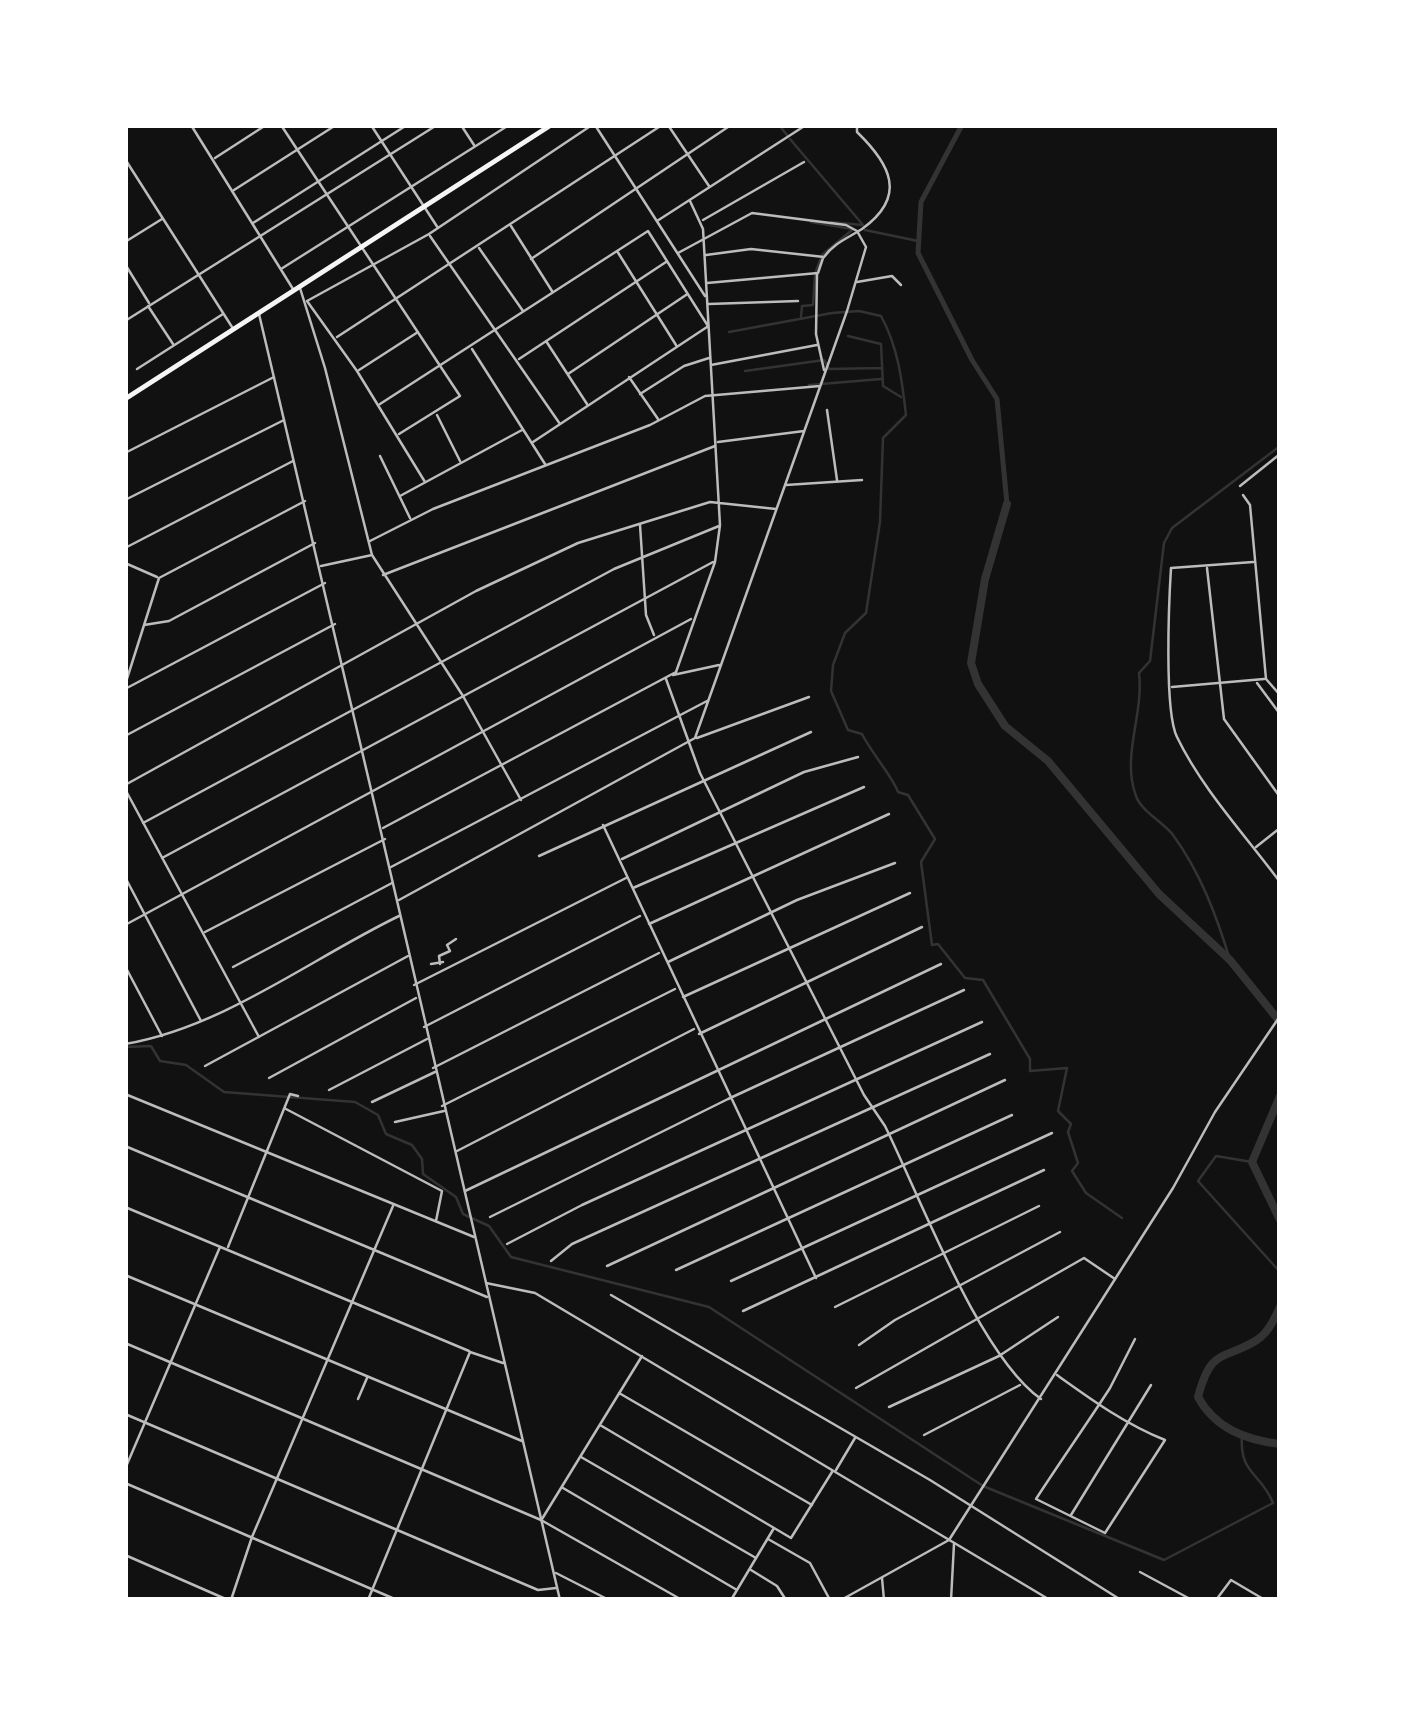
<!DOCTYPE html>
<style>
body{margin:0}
#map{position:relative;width:1405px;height:1725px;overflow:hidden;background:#111;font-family:"PT Sans",sans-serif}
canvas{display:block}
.frame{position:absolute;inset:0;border:128px solid #fff;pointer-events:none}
</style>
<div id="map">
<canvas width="1405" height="1725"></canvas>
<div class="frame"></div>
</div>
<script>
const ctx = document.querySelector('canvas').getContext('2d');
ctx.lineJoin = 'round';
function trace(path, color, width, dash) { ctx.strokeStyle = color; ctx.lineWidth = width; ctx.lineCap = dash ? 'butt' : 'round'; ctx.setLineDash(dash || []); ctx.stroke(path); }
trace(new Path2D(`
 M779 125 787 135
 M790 139 863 225
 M811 222 852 229
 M831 222 862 225
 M865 230 918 241
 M822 255 852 230
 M816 271 821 258
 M801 317 802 306 813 305 815 275
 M729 332 832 313 859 311 881 316C898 347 902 380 906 415L883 438 880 522 866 613 845 633 833 665 831 691 848 730 862 734C871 752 894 779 898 792L908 795 935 839 921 862 932 945 938 944 965 978 983 980 1030 1059V1071L1067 1068 1058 1111 1071 1124 1068 1132 1078 1163 1072 1171 1086 1193 1122 1218
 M848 336 881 344 883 386 901 397
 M745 371 824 360 829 369 882 368
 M809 385 881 379
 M1230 960C1216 914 1200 872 1173 835 1163 822 1141 811 1136 796 1121 756 1144 715 1139 673L1150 661 1164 543 1172 528 1280 446
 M125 1047 151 1046 160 1061 186 1065 224 1092 355 1102 378 1115 386 1134 412 1145 422 1159 423 1174 456 1197 463 1214 489 1226 511 1257 709 1307 983 1486 1164 1560 1273 1503C1261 1472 1239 1475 1242 1435
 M1252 1162 1216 1156 1198 1181 1280 1272`), '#333', 2.5);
trace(new Path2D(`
 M962 125 921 202 918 253 972 360 997 399 1007 504`), '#333', 5);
trace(new Path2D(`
 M1007 504 985 579 971 663 978 684 1005 726 1048 761 1159 894 1230 960 1280 1022
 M1280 1096 1252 1162 1280 1220
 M1280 1307C1274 1319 1269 1332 1257 1340 1223 1361 1211 1347 1198 1397 1215 1428 1245 1440 1280 1444`), '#333', 8);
trace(new Path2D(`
 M191 125 293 289
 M281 125 460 396 399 434
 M371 125 438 228
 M461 125 474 145
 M595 125 705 296
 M668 125 709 186
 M215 158 266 125
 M125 159 232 327
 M234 190 336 125
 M703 220 804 162
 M657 221 806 125
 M253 223 407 125
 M511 226 552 291
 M430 236 560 424
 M125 242 162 219
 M479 248 523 311
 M617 251 676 345
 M706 255 751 249 824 257C834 243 848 238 862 229 908 196 890 164 857 132V125
 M531 259 731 125
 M125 264 149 303
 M281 269 509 125
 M817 274 816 334 824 370
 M857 282 892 276 901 285
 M707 283 818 273 823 258
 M300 288 325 368 372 555 463 696 521 800
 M709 304 798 301
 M148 306 173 344
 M125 321 437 125
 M337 337 662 125
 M546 341 587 404
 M472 349 545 464
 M519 359 666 262
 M711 365 817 345
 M137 369 223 314
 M359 370 418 332
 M568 374 686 295
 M629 377 658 419
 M640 394 684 366 709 358
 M380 404 648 231 708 326
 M827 410 837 480
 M437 415 460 461
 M533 442 707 327
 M718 442 804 431
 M125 453 274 377
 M380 456 410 518
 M425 482 357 371 307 301 429 234 592 125
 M786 485 862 480
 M1240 486 1280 454
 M1243 495 1250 505 1266 679 1280 695
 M400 496 522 430
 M125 500 284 420
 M640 525 646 615 654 635
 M370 541 433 509 650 425 705 396 820 386
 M125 548 293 461
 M1253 562 1171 568C1169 600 1164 711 1177 737 1202 789 1246 836 1280 882
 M125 563 157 577
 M321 566 372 555
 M1207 568 1224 719 1280 797
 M383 575 715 446
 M159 578 305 501
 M144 625 169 621 315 543
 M673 675 719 665
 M666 679 700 773 864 1095 885 1126C921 1199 979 1355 1041 1399
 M1257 683 1280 714
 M125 685 159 578
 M1172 687 1264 679
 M125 689 325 583
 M125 736 335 624
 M697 738 809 697
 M125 785 476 591 578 543 710 502 776 509
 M125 789 259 1037
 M143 823 614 569 719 526
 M603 825 816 1278
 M383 828 676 672 715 562 720 525 703 229 690 201
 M1256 847 1280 828
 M539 856 811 732
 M162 858 713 562
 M622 859 804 772 858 757
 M391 867 707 701
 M125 877 201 1021
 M633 888 864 787
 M399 900 695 738 847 311 866 247 857 231 846 225 752 213 678 253
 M649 924 889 814
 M125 925 691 619
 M205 932 385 839
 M668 962 797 900 895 863
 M431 964 443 962
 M440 964 439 956 450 951 447 945 456 939
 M125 966 162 1036
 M233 967 392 883
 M414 985 626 878
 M683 997 910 893
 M424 1027 640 916
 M699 1034 922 927
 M125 1044C224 1027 310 959 399 916
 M205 1066 408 956
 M433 1068 659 953
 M269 1078 416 998
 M329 1090 427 1039
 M125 1094 474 1237
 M372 1102 435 1072
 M442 1106 675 989
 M286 1109 442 1191 436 1221
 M395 1122 444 1111
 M125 1146 487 1297
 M457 1151 694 1029
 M465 1191 941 964
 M125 1207 469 1351
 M490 1217 728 1099 964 990
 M507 1244 582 1205 982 1022
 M228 1247 290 1094 298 1096
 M551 1261 572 1244 990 1054
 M607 1266 1005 1080
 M676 1270 1012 1115
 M125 1275 522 1441
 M731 1281 1052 1133
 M611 1295 930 1480 1121 1600
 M835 1307 1039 1206
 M743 1311 1044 1170
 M125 1343 541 1520 682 1600
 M859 1345 895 1320 1060 1232
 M1057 1375C1092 1400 1125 1424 1165 1440L1105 1533 1036 1499C1060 1462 1086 1425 1110 1388L1135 1339
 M856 1388 1084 1258 1115 1279
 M619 1393 812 1505
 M358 1399 367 1378
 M889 1407 999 1356 1058 1317
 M125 1414 538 1590 556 1588
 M600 1425 791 1538 832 1472
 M924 1435 1020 1385
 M581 1457 756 1558
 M125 1469 220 1247
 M836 1470 855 1438
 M125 1483 397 1600
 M563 1488 737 1590
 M1071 1515 1151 1385
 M542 1519 642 1356
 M768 1539 810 1563 830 1600
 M125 1555 228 1600
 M751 1570 777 1586 786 1600
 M1140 1572 1192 1600
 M556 1573 609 1600
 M882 1578 884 1600
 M231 1600 252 1537 393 1206
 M731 1600 774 1528
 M951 1600 954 1544
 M1216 1600 1231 1580 1265 1600`), '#bcbcbc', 2.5);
trace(new Path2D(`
 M259 314C362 742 458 1172 560 1600
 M486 1283 535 1293 1050 1600
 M368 1600 470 1352 503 1363
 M841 1600 949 1540 1173 1188 1215 1112 1280 1016`), '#bcbcbc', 2.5);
trace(new Path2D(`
 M125 399 551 125`), '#f5f5f5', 5);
</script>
